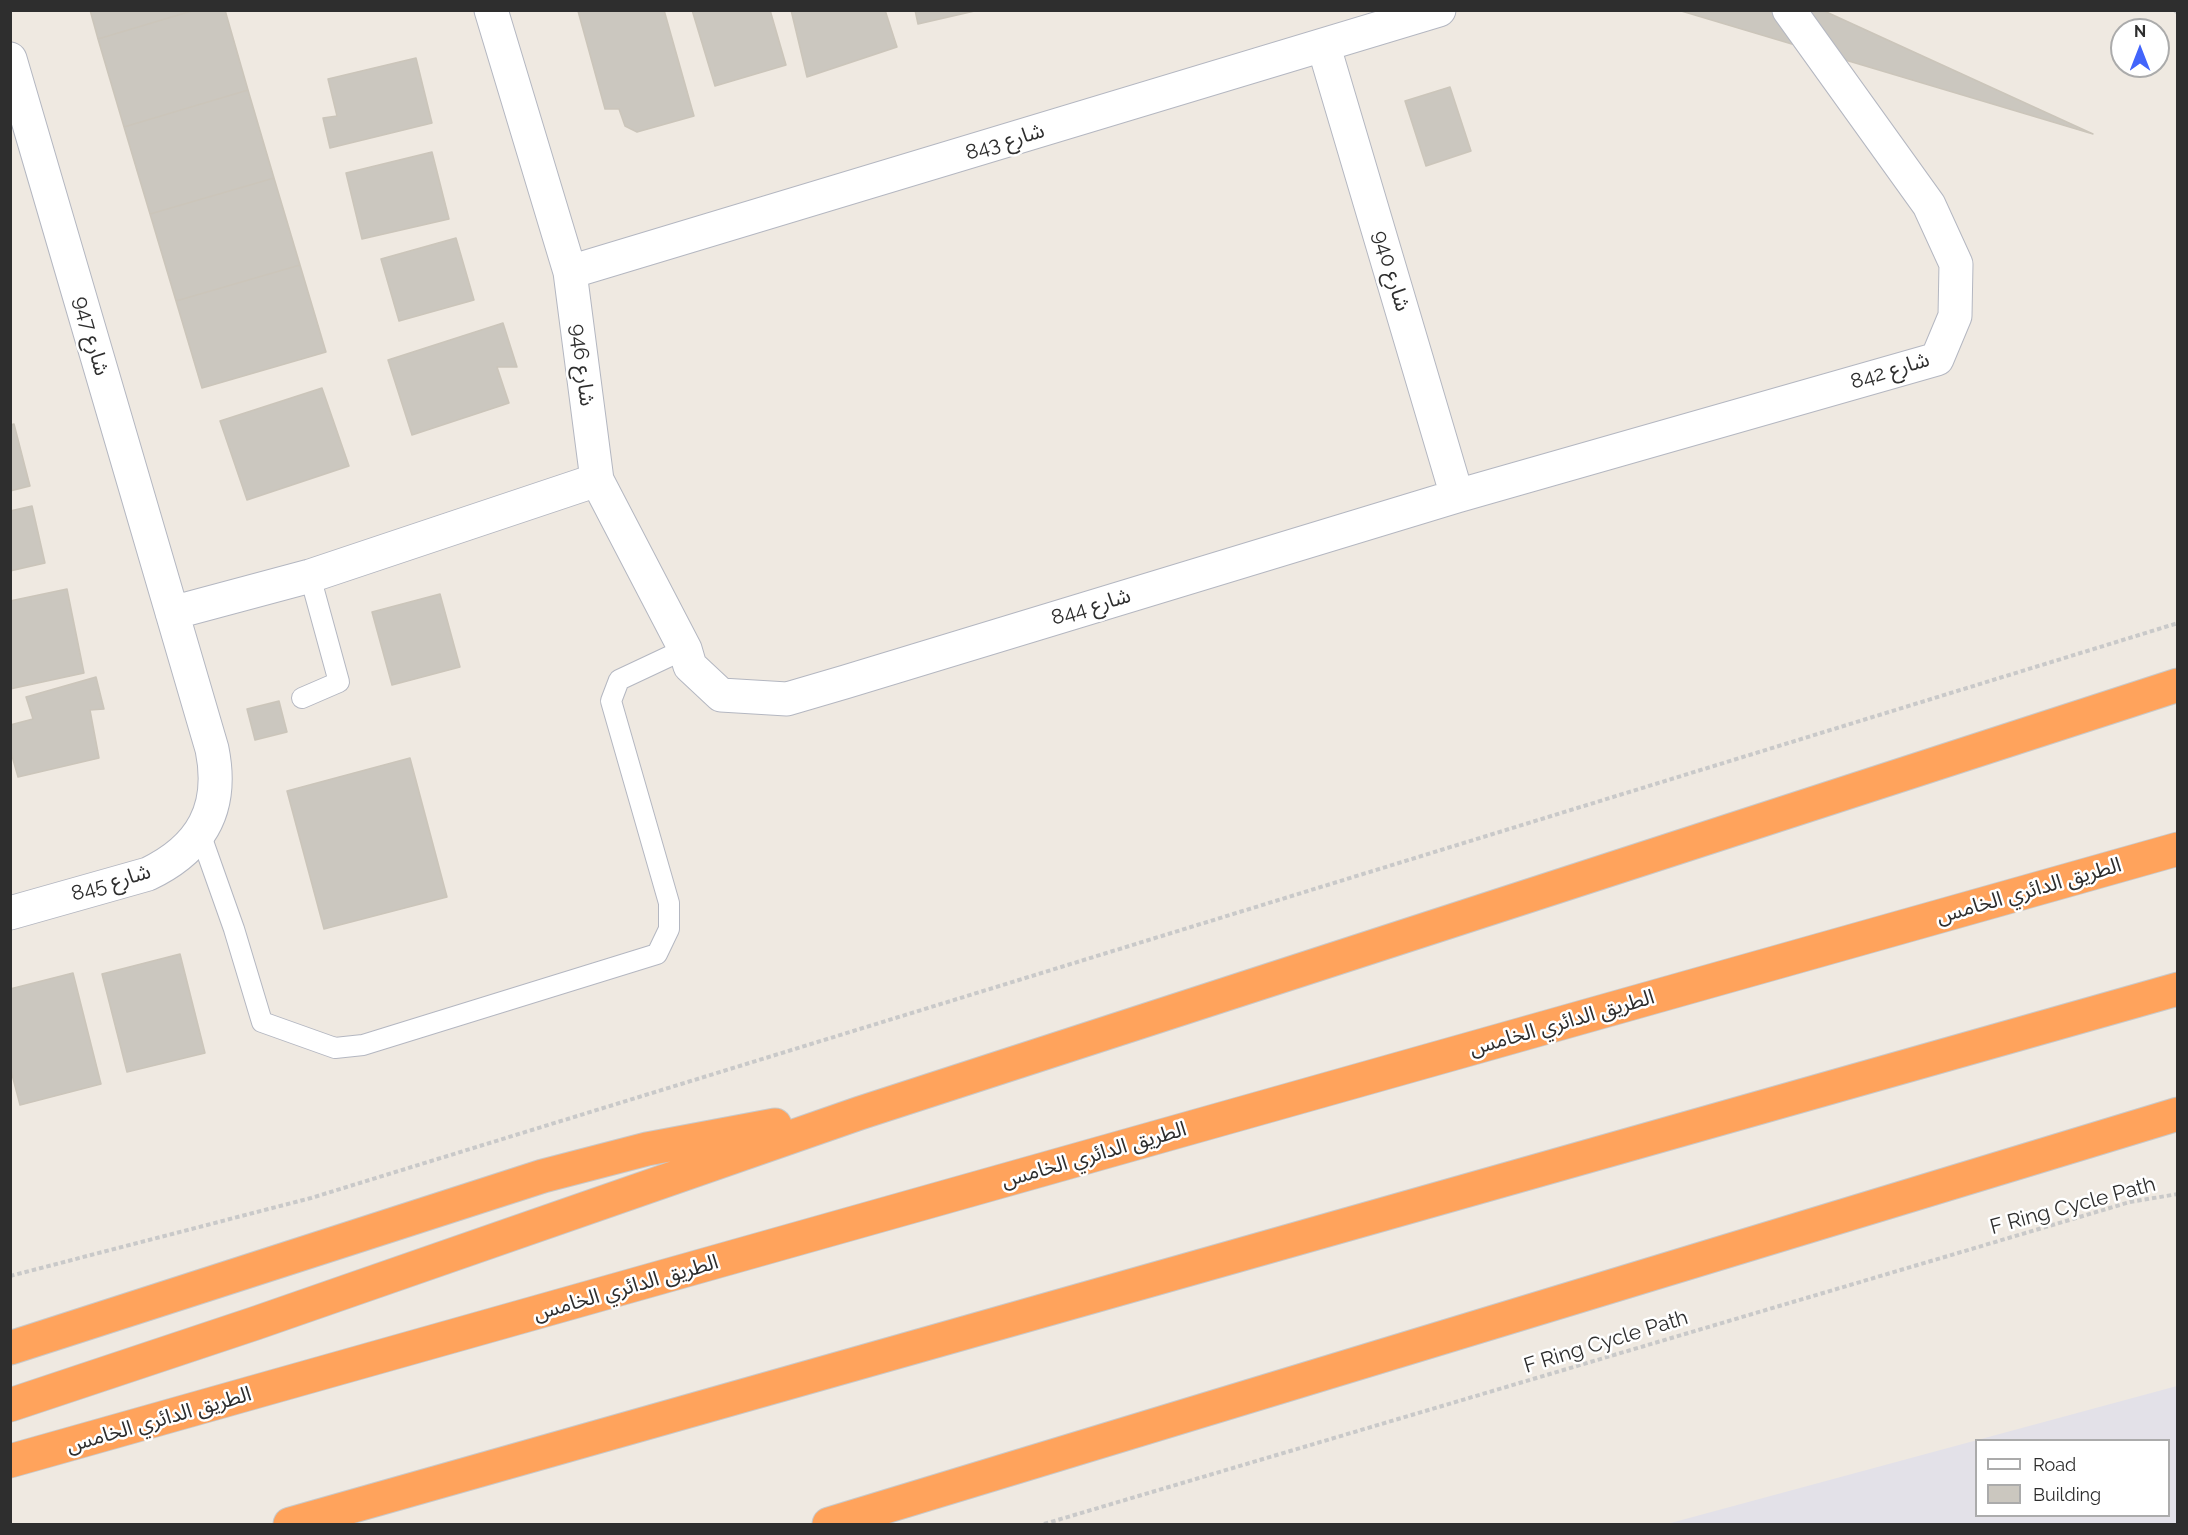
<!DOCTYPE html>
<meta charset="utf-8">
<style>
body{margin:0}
#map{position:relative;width:2188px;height:1535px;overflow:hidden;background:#efe9e1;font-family:Raleway,sans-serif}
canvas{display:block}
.frame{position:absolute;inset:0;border:12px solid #2e2e2e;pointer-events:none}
.legend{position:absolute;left:1975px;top:1439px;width:195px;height:78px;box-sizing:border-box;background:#fff;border:2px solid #ababab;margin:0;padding:8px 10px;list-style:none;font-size:18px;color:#2e2e2e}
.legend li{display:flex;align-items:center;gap:12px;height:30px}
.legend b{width:30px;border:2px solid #ababab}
.north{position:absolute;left:2110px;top:18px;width:60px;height:60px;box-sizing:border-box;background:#fff;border:2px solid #ababab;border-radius:50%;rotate:0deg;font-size:16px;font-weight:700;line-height:24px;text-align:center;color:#2e2e2e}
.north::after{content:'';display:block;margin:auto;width:21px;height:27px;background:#4264fb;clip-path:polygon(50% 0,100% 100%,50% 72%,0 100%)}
</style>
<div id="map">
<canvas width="2188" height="1535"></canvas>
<div class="frame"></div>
<ul class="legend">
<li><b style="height:8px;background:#fff"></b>Road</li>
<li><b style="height:16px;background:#cbc7bf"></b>Building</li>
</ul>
<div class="north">N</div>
</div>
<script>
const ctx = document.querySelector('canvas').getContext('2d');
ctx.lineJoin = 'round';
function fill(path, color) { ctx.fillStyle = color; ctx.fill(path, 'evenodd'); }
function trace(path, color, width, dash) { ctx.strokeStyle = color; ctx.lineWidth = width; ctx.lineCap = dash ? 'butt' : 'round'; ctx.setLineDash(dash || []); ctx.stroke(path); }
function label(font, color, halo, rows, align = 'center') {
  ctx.font = font + ' Raleway,"Noto Sans Arabic",sans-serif'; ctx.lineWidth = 5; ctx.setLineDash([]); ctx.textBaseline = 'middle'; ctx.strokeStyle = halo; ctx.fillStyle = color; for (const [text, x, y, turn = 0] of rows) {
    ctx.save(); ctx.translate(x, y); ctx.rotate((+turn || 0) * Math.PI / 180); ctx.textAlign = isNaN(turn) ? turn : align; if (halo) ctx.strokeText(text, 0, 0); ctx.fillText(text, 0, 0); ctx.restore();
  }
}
fill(new Path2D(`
 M2177 1386V1524H1667ZM1976 1440H2168V1516H1976Z`), '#e3e1e8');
const building = new Path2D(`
 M90 10H195L98 39Z
 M195 10H225L248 90 124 127 98 39Z
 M664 10 694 116 637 132 625 126 619 109H605L578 11Z
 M692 10H770L786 65 715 86Z
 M791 10H885L897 47 807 77Z
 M915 10H979L918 24Z
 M1678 10H1822L2093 134Z
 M416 58 432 123 330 148 323 118 337 116 328 79Z
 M1450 87 1471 151 1426 166 1405 101Z
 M248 90 274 178 150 214 124 127Z
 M432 152 449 219 362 239 346 173Z
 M274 178 300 265 176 301 150 214Z
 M456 238 474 300 399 321 381 259Z
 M300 265 326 352 202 388 176 301Z
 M503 323 517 367H497L509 403 412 435 388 360Z
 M322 388 349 466 247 500 220 421Z
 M14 424 30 486 10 491V425Z
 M32 506 45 563 10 571V511Z
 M67 589 84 673 10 689V601Z
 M440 594 460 667 392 685 372 612Z
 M96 677 104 709 90 710 99 758 18 777 10 749V725L33 719 26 697Z
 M279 701 287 732 255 740 247 709Z
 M410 758 447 897 324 929 287 791Z
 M180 954 205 1053 127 1072 102 974Z
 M73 973 101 1084 20 1105 10 1067V989Z`);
fill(building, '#cbc7bf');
trace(building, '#cbc5ba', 1.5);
const lane = new Path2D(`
 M302 698 339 682 310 576
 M200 833 234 929 262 1022 335 1048 363 1045 657 954 669 929V903L611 701 619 680 685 649`);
const street = new Path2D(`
 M491 10 570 272 597 480 685 649 690 666 721 695 787 699 845 682 1457 496 1937 359 1955 316 1956 264 1929 205 1789 10
 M1324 47 1457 496
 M10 59 212 749C224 808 202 848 148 874L10 913
 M570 272 1439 10
 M172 613 310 576 597 480`);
const highway = new Path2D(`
 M10 1348 543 1176 647 1149 775 1125
 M10 1405 256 1323 860 1113 2178 685
 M10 1461 2178 849
 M290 1524 2178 989
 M829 1524 2178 1114`);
trace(lane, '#b4b7c1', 22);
trace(street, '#b4b7c1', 35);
trace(highway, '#c9c9c9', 35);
trace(new Path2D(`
 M2174 10 2178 13
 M10 1276 311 1198 2178 623
 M1044 1524 2130 1202 2178 1194`), '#c9c9c9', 4, [4.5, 3]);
trace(lane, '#fff', 20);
trace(street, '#fff', 33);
trace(highway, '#ffa35c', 33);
label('21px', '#2e2e2e', '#fff', [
 ["شارع 843",1005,142,-17],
 ["شارع 940",1391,271,73],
 ["شارع 947",91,336,74],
 ["شارع 946",582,365,83],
 ["شارع 842",1890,371,-17],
 ["شارع 844",1091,607,-17],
 ["شارع 845",111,883,-17],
 ["الطريق الدائري الخامس",2029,891,-16],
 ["الطريق الدائري الخامس",1562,1023,-16],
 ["الطريق الدائري الخامس",1094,1155,-16],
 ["F Ring Cycle Path",2073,1206,-15],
 ["الطريق الدائري الخامس",626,1288,-16],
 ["F Ring Cycle Path",1606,1342,-17],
 ["الطريق الدائري الخامس",159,1420,-16]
]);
</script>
